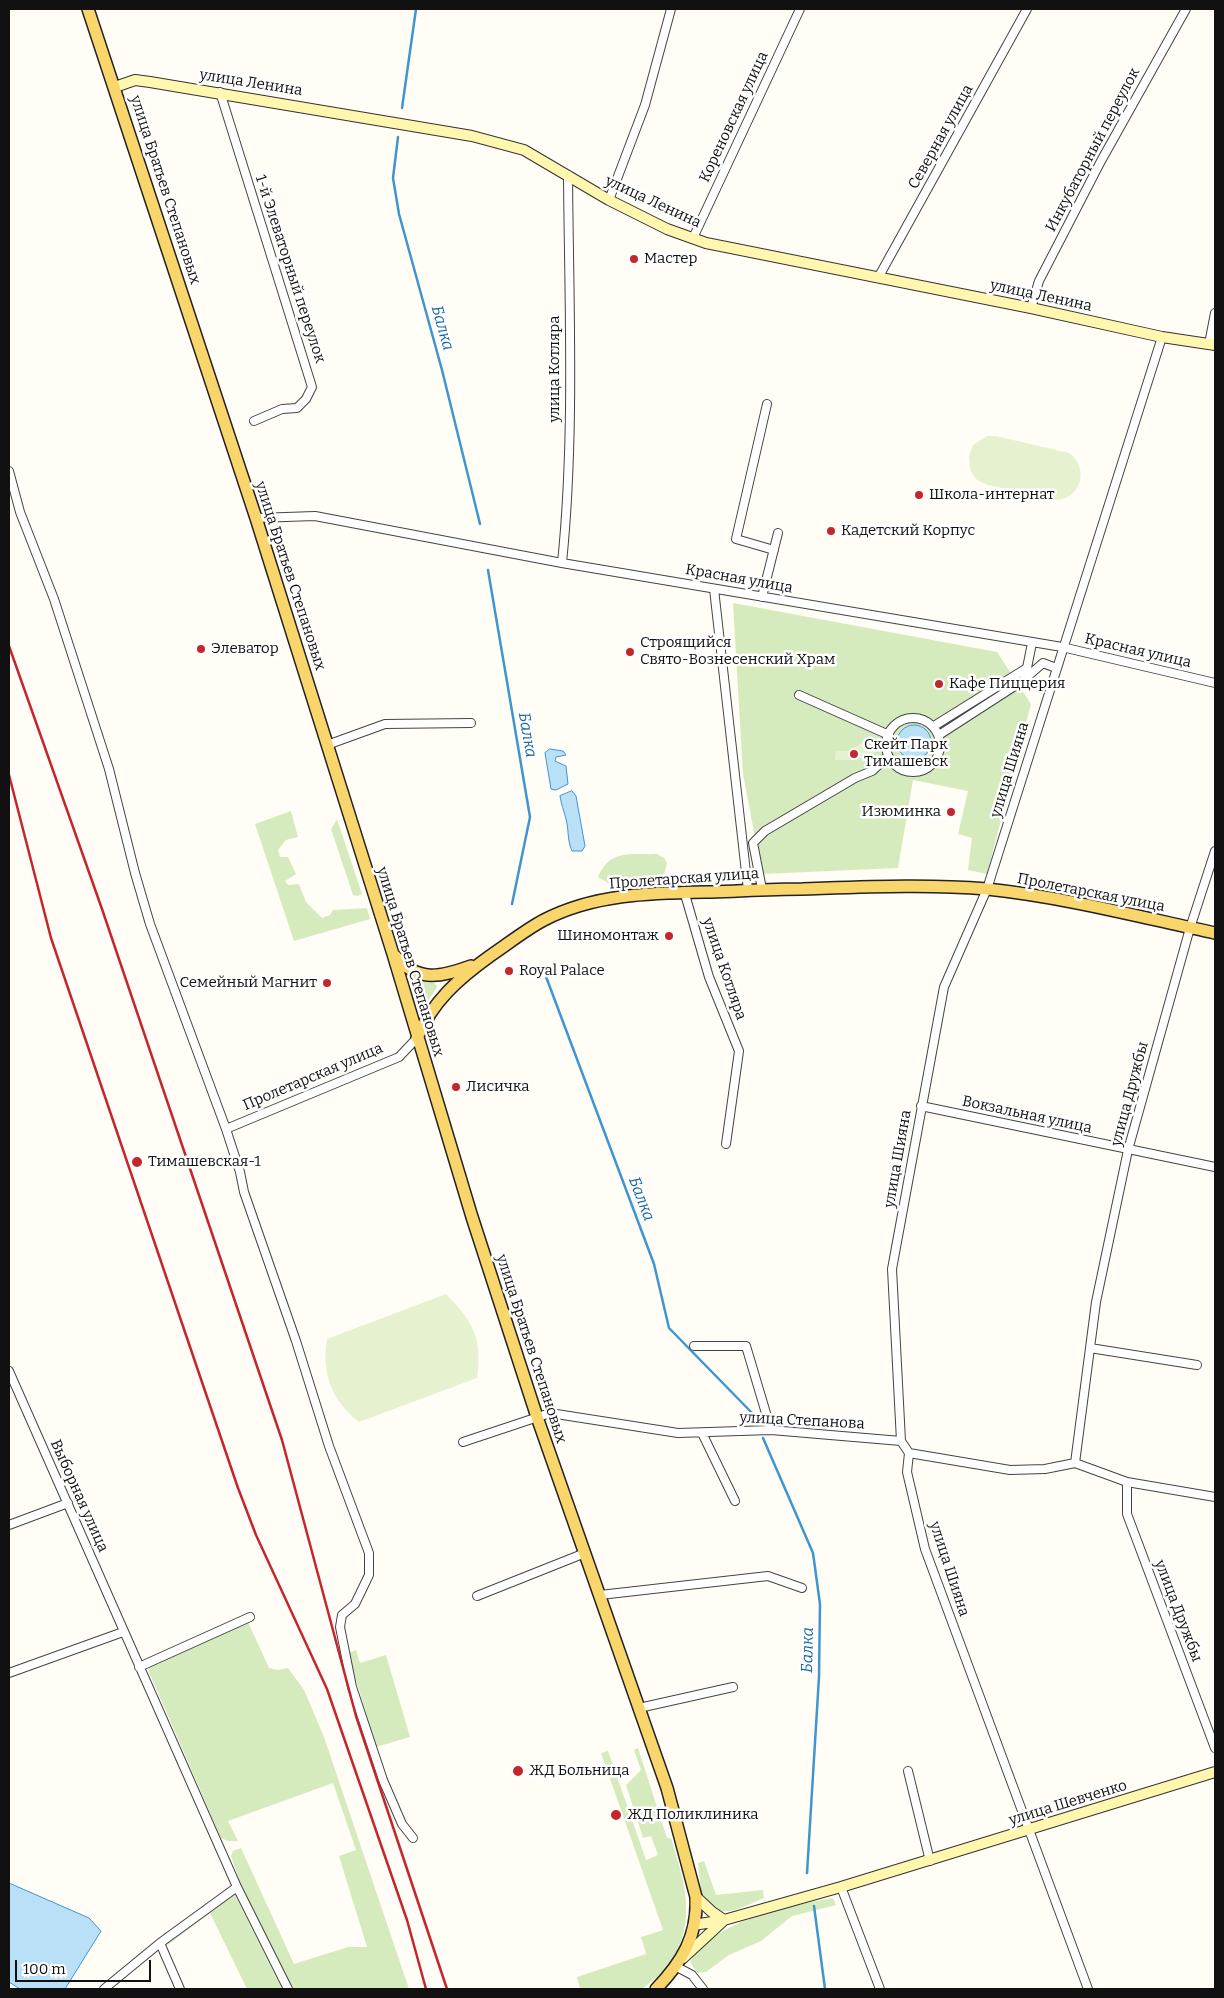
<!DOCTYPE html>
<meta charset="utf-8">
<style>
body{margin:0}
#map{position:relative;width:1224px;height:1998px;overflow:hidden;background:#fffdf5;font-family:Bitter,serif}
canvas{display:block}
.frame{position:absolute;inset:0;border:10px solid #111;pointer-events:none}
.scale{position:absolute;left:15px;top:1960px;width:136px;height:22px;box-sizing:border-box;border:2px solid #111;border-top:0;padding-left:6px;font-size:15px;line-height:18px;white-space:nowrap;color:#111;-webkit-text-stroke:4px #fff;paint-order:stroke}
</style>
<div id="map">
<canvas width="1224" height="1998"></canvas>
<div class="frame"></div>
<div class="scale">100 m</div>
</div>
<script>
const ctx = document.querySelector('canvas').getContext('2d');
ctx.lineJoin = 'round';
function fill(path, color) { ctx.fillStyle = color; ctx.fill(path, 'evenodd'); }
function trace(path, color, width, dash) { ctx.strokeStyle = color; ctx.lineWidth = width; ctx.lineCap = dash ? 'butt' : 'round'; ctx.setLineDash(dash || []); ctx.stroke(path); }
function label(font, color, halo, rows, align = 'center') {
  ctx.font = font + ' Bitter,serif'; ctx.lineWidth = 5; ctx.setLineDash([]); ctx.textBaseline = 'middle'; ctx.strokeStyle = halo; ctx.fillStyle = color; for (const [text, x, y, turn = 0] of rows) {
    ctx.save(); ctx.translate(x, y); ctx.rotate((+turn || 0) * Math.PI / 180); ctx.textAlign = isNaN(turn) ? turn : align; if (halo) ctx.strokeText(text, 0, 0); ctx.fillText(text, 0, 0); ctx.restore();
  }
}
fill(new Path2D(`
 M733 603 997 652 1031 704 987 874 968 870 972 838 958 834 968 791 913 780 898 868 762 874 743 774Z
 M291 811 298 837 286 840 278 850 280 857H288L296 874 285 881 288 885 299 884 306 902 322 918 330 915 333 910 367 908 370 919 294 941 255 824Z
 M337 819 362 894 357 896 353 895 331 829Z
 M657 854 664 858 667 863 664 875 657 878 610 884 598 877C610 849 630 855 657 854Z
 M415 981 435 983 437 987 423 1008 418 1007 413 1001 411 987Z
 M248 1622 269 1668 278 1670 288 1668 304 1690 324 1737 409 1989H291L242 1888 231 1856 233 1851 241 1848 294 1964 348 1947H367L339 1856 356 1850 333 1783 228 1821 238 1841H228L221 1838 149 1672V1668L155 1662Z
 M356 1650 360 1663 386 1655 410 1737 376 1747 348 1653Z
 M638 1748 667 1838H671C684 1881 698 1921 670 1963 663 1973 652 1981 642 1989H580L577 1977 646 1954 641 1937 663 1930 601 1753 608 1751 646 1860 658 1855 651 1836 643 1838 626 1785 641 1770 634 1750Z
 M704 1861 716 1895 763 1890 764 1898C742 1907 715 1925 701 1893L698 1863Z
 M231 1895H235L282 1989H247L210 1913 164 1948 165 1943Z
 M833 1898 836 1905 792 1916 761 1941 729 1955 706 1972 697 1973 690 1962C714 1920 789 1906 833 1898Z`), '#d5ebbd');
fill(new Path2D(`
 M987 436H996L1069 453C1089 467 1082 497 1058 500L988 485 977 480 970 470 969 456 973 445Z
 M864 742 874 749 872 760 859 758 856 760H835L836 751H848Z
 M446 1294C473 1321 483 1340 477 1378L359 1422C332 1401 321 1373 327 1339Z`), '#e6f2cf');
const water = new Path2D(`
 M897 742a17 17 0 1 1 34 0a17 17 0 1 1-34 0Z
 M550 749 563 751 566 755 556 757 555 761 566 766 568 784 556 790 551 789 545 753Z
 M572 791 576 796 585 846 582 851H572C567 840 569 830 566 819 564 811 561 804 560 796Z
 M9 1883 89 1918 101 1931 65 1989H20L9 1982Z`);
fill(water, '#b9e0f7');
trace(water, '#3f96cf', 1);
trace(new Path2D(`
 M402 108 416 9
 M398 137 393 178 399 214 442 370 480 524
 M488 570 530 817 512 904
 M542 966 654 1264 669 1328 754 1415
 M763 1438 813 1553 820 1604 819 1677 807 1873
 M814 1906 825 1989`), '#3f96cf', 2.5);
const street = new Path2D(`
 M220 92 312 387 306 399 297 408 282 409 254 421
 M609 200 645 105 671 9
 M693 238 800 9
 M878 278 1027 9
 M1031 308 1039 281 1101 161 1186 9
 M1209 344 1215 313
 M767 404 736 539 774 550
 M9 471 20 512 54 599 109 769 135 873 150 924 226 1129 240 1172 244 1192 296 1341 329 1446 369 1553V1575L355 1604 342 1615 340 1627 352 1687 383 1780 402 1824 413 1838
 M256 518 315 516 562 563 1062 647 1215 683
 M562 563C575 435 569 304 568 175
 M714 589 748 890
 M762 597 778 533
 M799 695 889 735
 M886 745a27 27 0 1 1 54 0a27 27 0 1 1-54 0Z
 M934 726 1027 668 1032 643
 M939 735 1021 682 1043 663 1056 668
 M327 745 385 724 471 723
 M762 889 753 843 765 831 855 778 872 771 888 756
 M684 891 709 977 739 1051 726 1144
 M921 1106 1215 1167
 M226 1129 399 1057 417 1038
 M694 1346H746L771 1430
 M1090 1348 1197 1365
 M9 1371 237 1887 288 1989
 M702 1433 735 1501
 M463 1442 550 1413 678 1433 771 1430 901 1441
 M909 1453 1010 1470 1045 1469 1075 1463 1127 1482 1215 1497
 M1075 1463 1096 1302 1128 1150 1190 928 1215 851
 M1127 1482V1514L1215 1748
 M9 1525 68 1503
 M600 1595 768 1576 802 1588
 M477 1596 585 1553
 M139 1667 250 1617
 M9 1673 123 1632
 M639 1708 733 1687
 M908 1771 930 1861
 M841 1887 880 1989
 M160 1943 180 1989
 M677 1967 692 1975 703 1989
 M104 1989 160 1943 237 1887
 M1088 1989 925 1549 907 1472 909 1453 901 1441 892 1269 944 987 987 889 1162 337`);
const secondary = new Path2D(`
 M115 87 135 80 150 82 472 136 524 150 609 200 667 229 706 243 1031 308 1162 337 1215 345
 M696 1897 712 1912 724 1920
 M694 1925 724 1920 841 1887 1215 1772
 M683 1958 723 1921`);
const primary = new Path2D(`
 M88 9 256 518 393 954 472 1217 537 1417 667 1788 696 1897C698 1936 682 1962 656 1989
 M395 956C419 983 440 977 471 966
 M417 1038C433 1001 458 979 490 956 508 944 525 930 544 920 596 893 655 893 712 892 742 891 772 889 802 889 864 887 926 884 987 889 1064 897 1140 917 1215 933`);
trace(street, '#444', 10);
trace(secondary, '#333', 12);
trace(primary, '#222', 14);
trace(street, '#fff', 8);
trace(secondary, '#fff6b0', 10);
trace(primary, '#f9d66b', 11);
trace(new Path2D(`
 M9 646 102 909 282 1440 356 1716 447 1989
 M9 775 51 938 238 1488 256 1535 327 1689 407 1920 426 1989`), '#c4262e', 2.5);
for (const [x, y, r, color] of [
 [634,259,5,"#c4262e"],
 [919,495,5,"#c4262e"],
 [831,531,5,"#c4262e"],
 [201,649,5,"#c4262e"],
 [630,652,5,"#c4262e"],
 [939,684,5,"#c4262e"],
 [854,754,5,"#c4262e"],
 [951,812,5,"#c4262e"],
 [669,936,5,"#c4262e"],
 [509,971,5,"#c4262e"],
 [327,983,5,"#c4262e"],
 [456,1087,5,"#c4262e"],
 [137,1162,6,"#c4262e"],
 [518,1771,6,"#c4262e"],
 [616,1815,6,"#c4262e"]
]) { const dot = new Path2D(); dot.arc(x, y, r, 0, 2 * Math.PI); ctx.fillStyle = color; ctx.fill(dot); trace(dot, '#fff', 2); }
label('15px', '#111', '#fff', [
 ["улица Ленина",251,83,9],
 ["Кореновская улица",734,117,-65],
 ["Северная улица",941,137,-61],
 ["Инкубаторный переулок",1093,150,-62],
 ["улица Братьев Степановых",165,190,72],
 ["улица Ленина",653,202,25],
 ["1-й Элеваторный переулок",290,269,72],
 ["улица Ленина",1041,296,12],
 ["улица Котляра",555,369,-90],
 ["улица Братьев Степановых",290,576,72],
 ["Красная улица",739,579,10],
 ["Красная улица",1138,651,13],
 ["улица Шияна",1010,770,-73],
 ["Пролетарская улица",684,879,-4],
 ["Пролетарская улица",1091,893,11],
 ["улица Братьев Степановых",410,962,73],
 ["улица Котляра",724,969,71],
 ["Пролетарская улица",313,1077,-23],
 ["улица Дружбы",1130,1094,-75],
 ["Вокзальная улица",1027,1115,12],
 ["улица Шияна",898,1159,-80],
 ["улица Братьев Степановых",531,1349,72],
 ["улица Степанова",802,1421,3],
 ["Выборная улица",79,1496,66],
 ["улица Шияна",949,1569,72],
 ["улица Дружбы",1178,1611,69],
 ["улица Шевченко",1068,1803,-17]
]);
label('15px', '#111', '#fff', [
 ["Мастер",644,259],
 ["Школа-интернат",929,495],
 ["Кадетский Корпус",841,531],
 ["Строящийся",640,643],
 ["Свято-Вознесенский Храм",640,660],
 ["Элеватор",211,649],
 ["Кафе Пиццерия",949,684],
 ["Скейт Парк",864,745],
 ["Тимашевск",864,762],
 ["Изюминка",941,812,"right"],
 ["Шиномонтаж",659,936,"right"],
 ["Royal Palace",519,971],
 ["Семейный Магнит",317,983,"right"],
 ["Лисичка",466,1087],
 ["Тимашевская-1",148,1162],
 ["ЖД Больница",529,1771],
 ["ЖД Поликлиника",627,1815]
], 'left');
label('italic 16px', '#1768a6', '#fff', [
 ["Балка",442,328,74],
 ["Балка",527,735,80],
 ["Балка",641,1199,69],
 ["Балка",808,1650,-89]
]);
</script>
